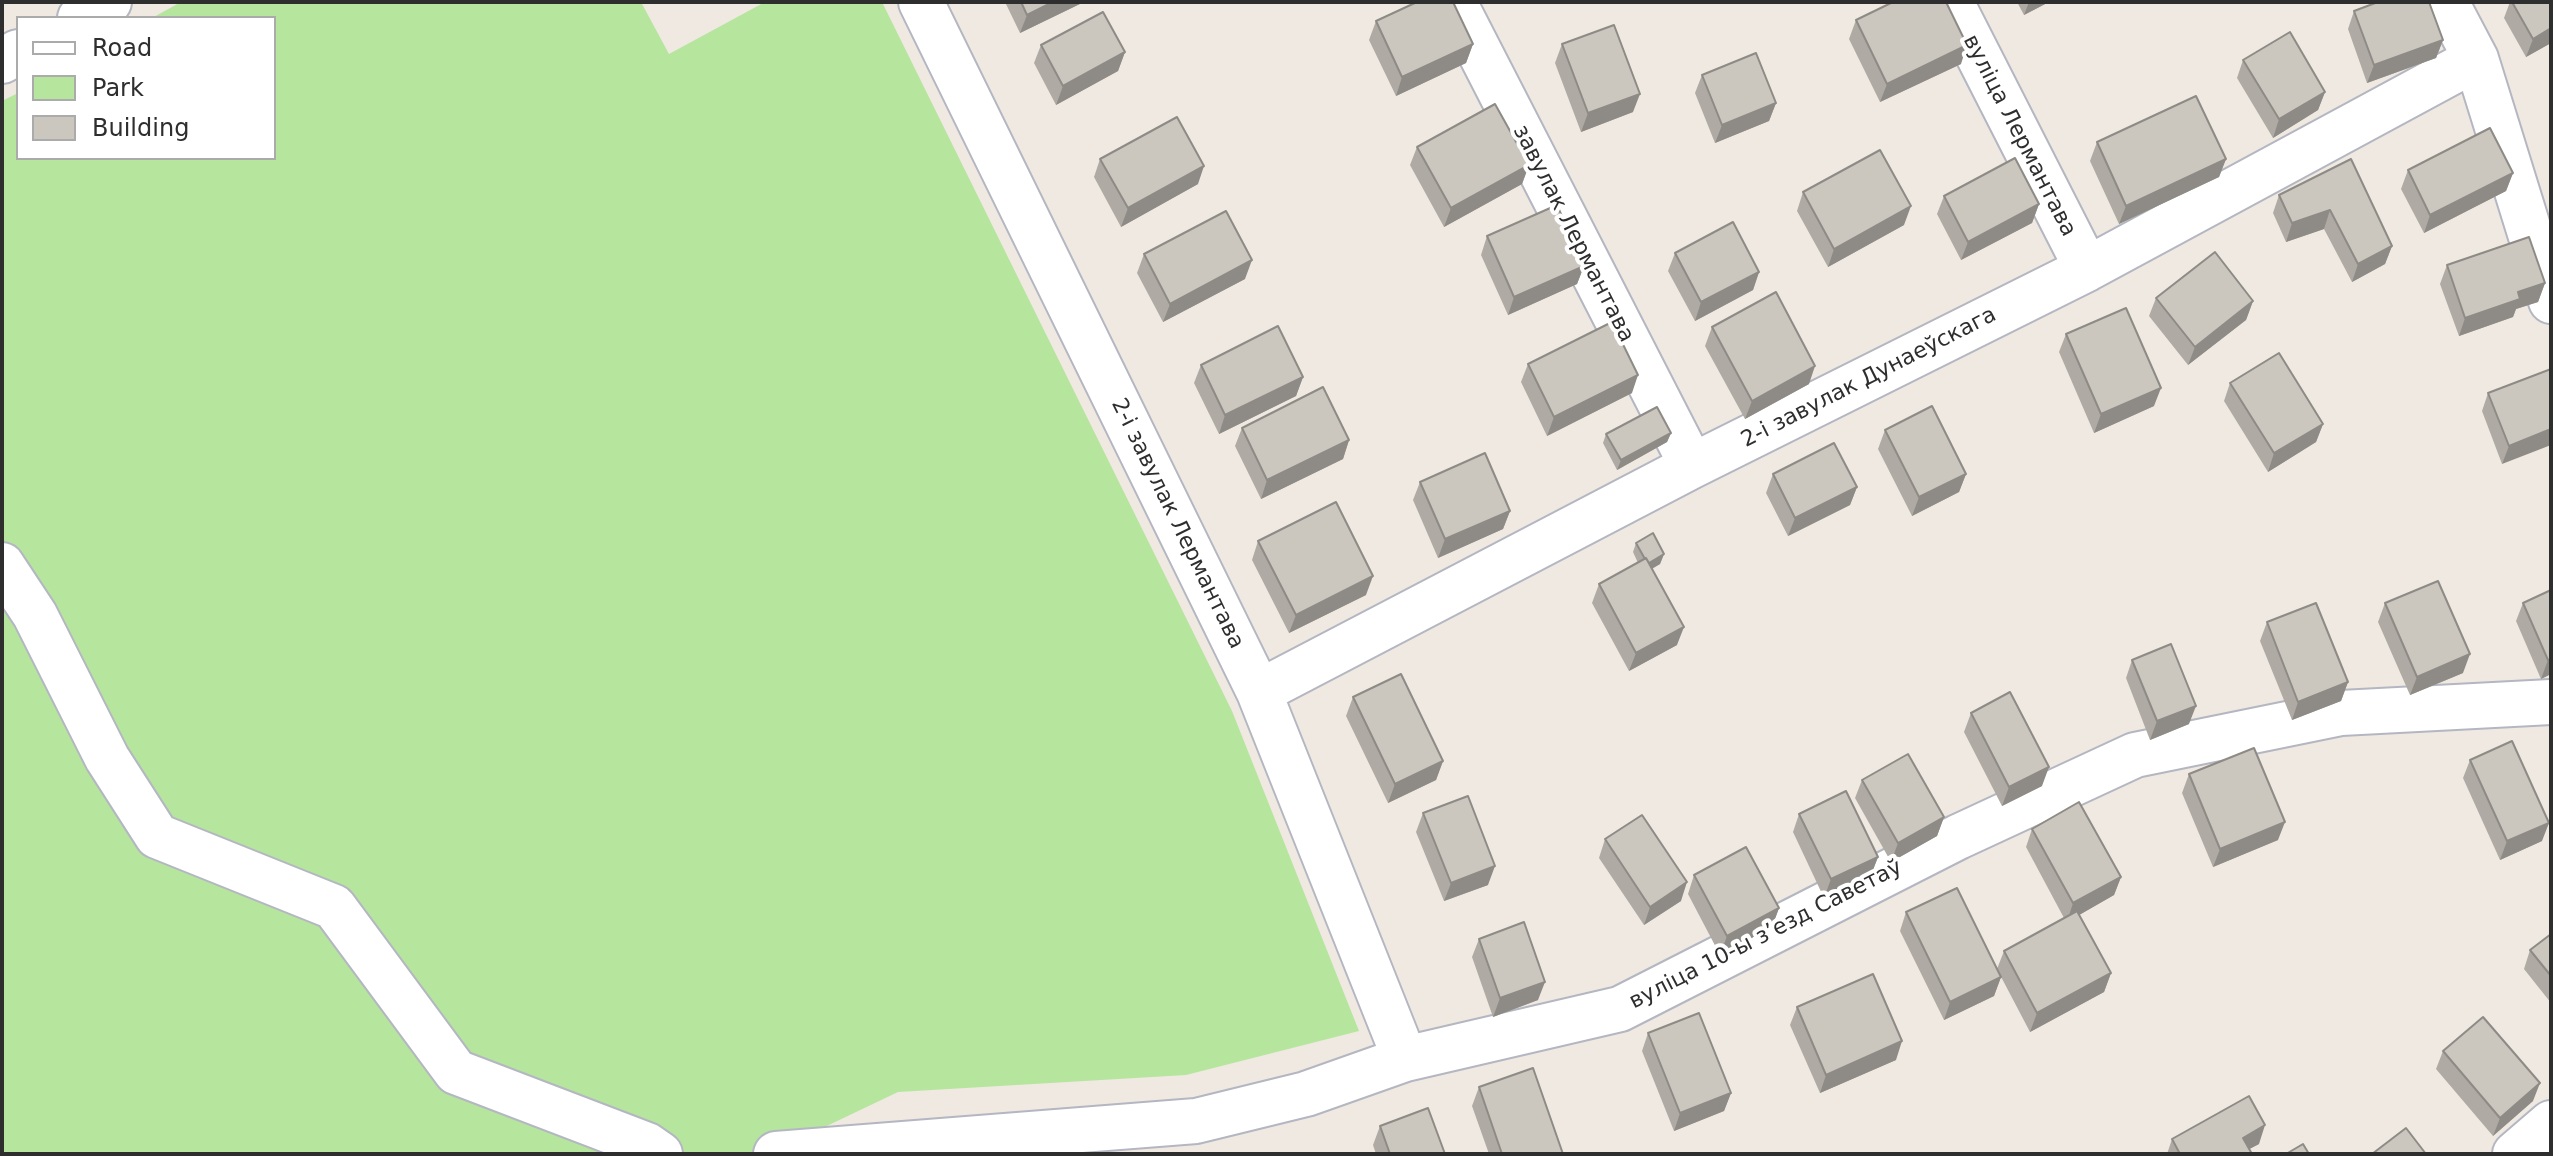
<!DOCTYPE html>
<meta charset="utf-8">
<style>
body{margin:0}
#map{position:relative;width:2553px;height:1156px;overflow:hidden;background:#efe9e1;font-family:"DejaVu Sans",sans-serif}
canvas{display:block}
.frame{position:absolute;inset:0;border:4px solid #2e2e2e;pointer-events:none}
.legend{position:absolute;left:16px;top:16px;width:260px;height:144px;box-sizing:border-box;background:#fff;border:2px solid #ababab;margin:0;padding:10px 14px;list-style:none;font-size:24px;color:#2e2e2e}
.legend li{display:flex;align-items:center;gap:16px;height:40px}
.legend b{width:40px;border:2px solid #ababab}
</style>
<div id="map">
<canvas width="2553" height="1156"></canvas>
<div class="frame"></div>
<ul class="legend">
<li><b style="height:10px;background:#fff"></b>Road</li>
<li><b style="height:22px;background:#b6e59e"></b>Park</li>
<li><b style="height:22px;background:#cbc7bf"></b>Building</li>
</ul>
</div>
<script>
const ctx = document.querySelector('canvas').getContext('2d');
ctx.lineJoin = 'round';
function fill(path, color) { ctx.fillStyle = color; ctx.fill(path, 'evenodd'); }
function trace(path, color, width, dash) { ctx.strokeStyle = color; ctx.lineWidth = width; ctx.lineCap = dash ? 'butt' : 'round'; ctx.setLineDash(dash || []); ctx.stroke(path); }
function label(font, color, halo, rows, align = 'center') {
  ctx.font = font + ' "DejaVu Sans",sans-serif'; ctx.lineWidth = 8; ctx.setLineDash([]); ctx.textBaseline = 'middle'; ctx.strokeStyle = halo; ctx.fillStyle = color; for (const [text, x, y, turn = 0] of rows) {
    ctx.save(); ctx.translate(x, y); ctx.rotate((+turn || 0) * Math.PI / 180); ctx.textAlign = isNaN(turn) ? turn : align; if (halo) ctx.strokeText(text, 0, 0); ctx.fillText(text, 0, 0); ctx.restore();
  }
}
fill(new Path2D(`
 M181 2H641L669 54 765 2H882L1232 711 1359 1031 1186 1075 898 1092 768 1154H2V101L18 93V158H274V18H152Z`), '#b6e59e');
const minor = new Path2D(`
 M921 2 1259 692 1405 1059
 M1454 2 1692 466
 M1951 2 2087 269
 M2446 2 2476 59 2551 301
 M80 18 109 2
 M2 61 18 52
 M2 565 35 615 107 758 157 836 334 907 456 1072 647 1145 660 1154
 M1259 692 1692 466 2087 269 2476 59
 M776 1154 1196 1121 1306 1094 1405 1059 1620 1009 1958 837 2135 755 2341 713 2551 702
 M2515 1154 2551 1123`);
trace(minor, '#b4b7c1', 48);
trace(minor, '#fff', 44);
fill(new Path2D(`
 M1005 2H1084L1020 33Z
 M2017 2H2049L2024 15Z
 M2510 2H2551V43L2526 57 2504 18Z
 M2354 11 2443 40 2436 58 2367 83 2348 29Z
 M1856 20 1961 64 1880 102 1849 39Z
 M1376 21 1473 44 1466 63 1396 96 1369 40Z
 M1562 44 1633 112 1581 132 1555 63Z
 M1041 45 1125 52 1118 71 1056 105 1034 63Z
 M2243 60 2325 92 2318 110 2273 138 2237 78Z
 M1702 75 1776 103 1769 121 1715 143 1695 93Z
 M2097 142 2226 159 2219 177 2119 224 2090 161Z
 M1417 147 1529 165 1522 184 1444 227 1410 165Z
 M1100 159 1198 184 1121 227 1094 177Z
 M2351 159 2392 246 2385 264 2352 282 2324 229 2286 242 2273 213 2279 195Z
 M2408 170 2513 173 2506 191 2424 233 2401 189Z
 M1803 192 1904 225 1828 267 1797 211Z
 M1944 196 2039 204 2032 223 1961 260 1937 214Z
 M1487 236 1584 266 1577 284 1508 315 1481 255Z
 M1675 253 1759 272 1753 290 1695 321 1668 271Z
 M1144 254 1245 279 1163 322 1137 273Z
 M2447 265 2545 283 2538 302 2516 309 2513 317 2459 336 2440 284Z
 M2156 298 2253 301 2246 320 2188 365 2149 316Z
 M1712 327 1809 384 1745 419 1705 346Z
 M2066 334 2154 406 2094 433 2059 352Z
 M1528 364 1632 393 1547 436 1521 382Z
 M1201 365 1303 377 1296 396 1219 434 1194 383Z
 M2551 369 2502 464 2482 411 2488 393Z
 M2230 383 2323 424 2316 442 2268 472 2224 401Z
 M1242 428 1349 440 1343 459 1261 499 1235 446Z
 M1885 430 1966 474 1959 492 1912 516 1878 449Z
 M1671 433 1667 442 1617 470 1603 443 1606 434Z
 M1773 474 1857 487 1850 505 1788 536 1766 493Z
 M1420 482 1510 511 1503 529 1438 558 1413 500Z
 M1258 541 1366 595 1289 633 1252 560Z
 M1636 543 1664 554 1660 564 1652 569 1677 645 1629 671 1592 603 1599 584 1638 563 1633 552Z
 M2551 590V674L2541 679 2516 621 2523 603Z
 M2385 603 2463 673 2410 695 2378 622Z
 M2267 622 2348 682 2341 701 2292 720 2260 641Z
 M2132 660 2189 724 2150 740 2126 678Z
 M1353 697 1443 761 1436 780 1388 803 1346 716Z
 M1971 713 2042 786 2002 806 1964 732Z
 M2470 760 2542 841 2500 860 2463 778Z
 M2189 774 2278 840 2213 867 2182 793Z
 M1862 780 1944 817 1937 836 1891 862 1855 798Z
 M1423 813 1488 885 1444 901 1416 832Z
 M1799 814 1878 857 1871 875 1824 898 1793 832Z
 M2032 829 2121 877 2114 895 2079 915 2111 973 2104 992 2030 1032 1998 971 2001 977 1994 996 1944 1020 1900 931 1906 912 1997 969 2004 951 2064 918 2026 847Z
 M1605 839 1681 901 1644 925 1599 858Z
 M1694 875 1779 908 1772 927 1720 955 1688 894Z
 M2551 934V1003L2524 969 2530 950Z
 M1479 939 1538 1000 1493 1017 1472 957Z
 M1797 1007 1896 1060 1820 1093 1790 1025Z
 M1648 1033 1731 1093 1724 1111 1674 1131 1642 1051Z
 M2443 1051 2533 1101 2493 1136 2436 1069Z
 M1479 1087 1563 1154H1489L1472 1106Z
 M1380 1126 1445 1154H1376L1373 1145Z
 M2172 1139 2259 1144 2249 1149 2252 1154H2167Z`), '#afaba4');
fill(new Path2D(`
 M1053 2H1084L1020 33 1027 15Z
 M2029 2H2049L2024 15Z
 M2551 28V43L2526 57 2533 39Z
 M2443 40 2436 58 2367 83 2374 65Z
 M1473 44 1466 63 1396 96 1402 77Z
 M1967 45 1961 64 1880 102 1887 84Z
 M1125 52 1118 71 1056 105 1063 86Z
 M2325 92 2318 110 2273 138 2279 119Z
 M1640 94 1633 112 1581 132 1588 113Z
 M1776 103 1769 121 1715 143 1722 125Z
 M2226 159 2219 177 2119 224 2126 206Z
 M1529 165 1522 184 1444 227 1451 208Z
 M1204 166 1198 184 1121 227 1128 208Z
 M2513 173 2506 191 2424 233 2430 215Z
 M2039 204 2032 223 1961 260 1968 242Z
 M1911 206 1904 225 1828 267 1834 249Z
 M2330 210 2324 229 2286 242 2292 223Z
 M2392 246 2385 264 2352 282 2358 264Z
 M1252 260 1245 279 1163 322 1170 304Z
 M1584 266 1577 284 1508 315 1514 297Z
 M1759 272 1753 290 1695 321 1701 302Z
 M2545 283 2538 302 2516 309 2513 317 2459 336 2465 318 2518 292Z
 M2253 301 2246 320 2188 365 2195 347Z
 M1815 366 1809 384 1745 419 1752 401Z
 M1638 375 1632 393 1547 436 1554 417Z
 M1303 377 1296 396 1219 434 1225 415Z
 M2161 388 2154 406 2094 433 2101 414Z
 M2323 424 2316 442 2268 472 2274 453Z
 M2551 429V445L2502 464 2509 446Z
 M1671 433 1667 442 1617 470 1621 460Z
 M1349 440 1343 459 1261 499 1267 480Z
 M1966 474 1959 492 1912 516 1919 497Z
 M1857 487 1850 505 1788 536 1795 518Z
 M1510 511 1503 529 1438 558 1445 539Z
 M1664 554 1660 564 1644 573 1647 564Z
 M1373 576 1366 595 1289 633 1296 615Z
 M1684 627 1677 645 1629 671 1636 653Z
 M2470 654 2463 673 2410 695 2417 677Z
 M2551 659V674L2541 679 2548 660Z
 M2348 682 2341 701 2292 720 2298 702Z
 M2196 706 2189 724 2150 740 2157 721Z
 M1443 761 1436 780 1388 803 1395 784Z
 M2049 767 2042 786 2002 806 2009 787Z
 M1944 817 1937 836 1891 862 1898 843Z
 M2285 822 2278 840 2213 867 2220 849Z
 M2549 823 2542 841 2500 860 2507 841Z
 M1878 857 1871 875 1824 898 1831 879Z
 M1495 866 1488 885 1444 901 1451 883Z
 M2121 877 2114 895 2067 922 2073 903Z
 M1687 882 1681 901 1644 925 1650 907Z
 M1779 908 1772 927 1720 955 1727 936Z
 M2111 973 2104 992 2030 1032 2037 1013Z
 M2001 977 1994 996 1944 1020 1950 1002Z
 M1545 982 1538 1000 1493 1017 1500 998Z
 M1902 1041 1896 1060 1820 1093 1826 1075Z
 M2540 1083 2533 1101 2493 1136 2500 1118Z
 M1731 1093 1724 1111 1674 1131 1680 1113Z
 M2265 1125 2259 1144 2240 1154 2243 1138Z`), '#8e8b86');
const building = new Path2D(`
 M1021 2H1053L1027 15Z
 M1417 2H1453L1473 44 1402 77 1376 21Z
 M1893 2H1946L1967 45 1887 84 1856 20Z
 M2378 2H2429L2443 40 2374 65 2354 11Z
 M2512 2H2551V28L2533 39Z
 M1103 12 1125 52 1063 86 1041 45Z
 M1614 25 1640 94 1588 113 1562 44Z
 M2290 32 2325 92 2279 119 2243 60Z
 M1756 53 1776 103 1722 125 1702 75Z
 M2196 96 2226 159 2126 206 2097 142Z
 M1495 104 1529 165 1451 208 1417 147Z
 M1177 117 1204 166 1128 208 1100 159Z
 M2490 128 2513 173 2430 215 2408 170Z
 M1880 150 1911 206 1834 249 1803 192Z
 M2015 158 2039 204 1968 242 1944 196Z
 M2351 159 2392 246 2358 264 2330 210 2292 223 2279 195Z
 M1557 205 1584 266 1514 297 1487 236Z
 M1226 211 1252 260 1170 304 1144 254Z
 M1733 222 1759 272 1701 302 1675 253Z
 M2529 237 2545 283 2518 292 2520 299 2465 318 2447 265Z
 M2215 252 2253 301 2195 347 2156 298Z
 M1776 292 1815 366 1752 401 1712 327Z
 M2126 308 2161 388 2101 414 2066 334Z
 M1612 322 1638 375 1554 417 1528 364Z
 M1278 326 1303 377 1225 415 1201 365Z
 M2279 353 2323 424 2274 453 2230 383Z
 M2551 369V429L2509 446 2488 393Z
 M1323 387 1349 440 1267 480 1242 428Z
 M1932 406 1966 474 1919 497 1885 430Z
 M1657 407 1671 433 1621 460 1606 434Z
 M1834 443 1857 487 1795 518 1773 474Z
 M1485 453 1510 511 1445 539 1420 482Z
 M1336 502 1373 576 1296 615 1258 541Z
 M1653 533 1664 554 1649 563 1646 558 1645 559 1636 543Z
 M1646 558 1684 627 1636 653 1599 584Z
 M2438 581 2470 654 2417 677 2385 603Z
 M2551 590V659L2548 660 2523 603Z
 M2316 603 2348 682 2298 702 2267 622Z
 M2171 644 2196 706 2157 721 2132 660Z
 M1401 674 1443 761 1395 784 1353 697Z
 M2010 692 2049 767 2009 787 1971 713Z
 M2512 741 2549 823 2507 841 2470 760Z
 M2254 748 2285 822 2220 849 2189 774Z
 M1908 754 1944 817 1898 843 1862 780Z
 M1846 791 1878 857 1831 879 1799 814Z
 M1468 796 1495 866 1451 883 1423 813Z
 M2079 802 2121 877 2073 903 2032 829Z
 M1642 815 1687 882 1650 907 1605 839Z
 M1746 847 1779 908 1727 936 1694 875Z
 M1957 888 2001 977 1950 1002 1906 912Z
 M2077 911 2111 973 2037 1013 2004 951Z
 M1524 922 1545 982 1500 998 1479 939Z
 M2551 934V976L2530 950Z
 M1873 974 1902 1041 1826 1075 1797 1007Z
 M1699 1013 1731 1093 1680 1113 1648 1033Z
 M2483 1017 2540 1083 2500 1118 2443 1051Z
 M1533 1068 1563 1154H1502L1479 1087Z
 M2249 1096 2265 1125 2243 1138 2252 1154H2180L2172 1139Z
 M1428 1108 1445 1154H1390L1380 1126Z
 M2406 1128 2426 1154H2372Z
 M2303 1144 2309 1154H2286Z`);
fill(building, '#cbc7bf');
trace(building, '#8e8b86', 2);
label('22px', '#2e2e2e', '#fff', [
 ["вуліца Лермантава",2019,136,63],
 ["завулак Лермантава",1573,234,63],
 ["2-і завулак Дунаеўскага",1869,378,-27],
 ["2-і завулак Лермантава",1177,524,64],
 ["вуліца 10-ы зʼезд Саветаў",1766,935,-27]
]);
</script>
